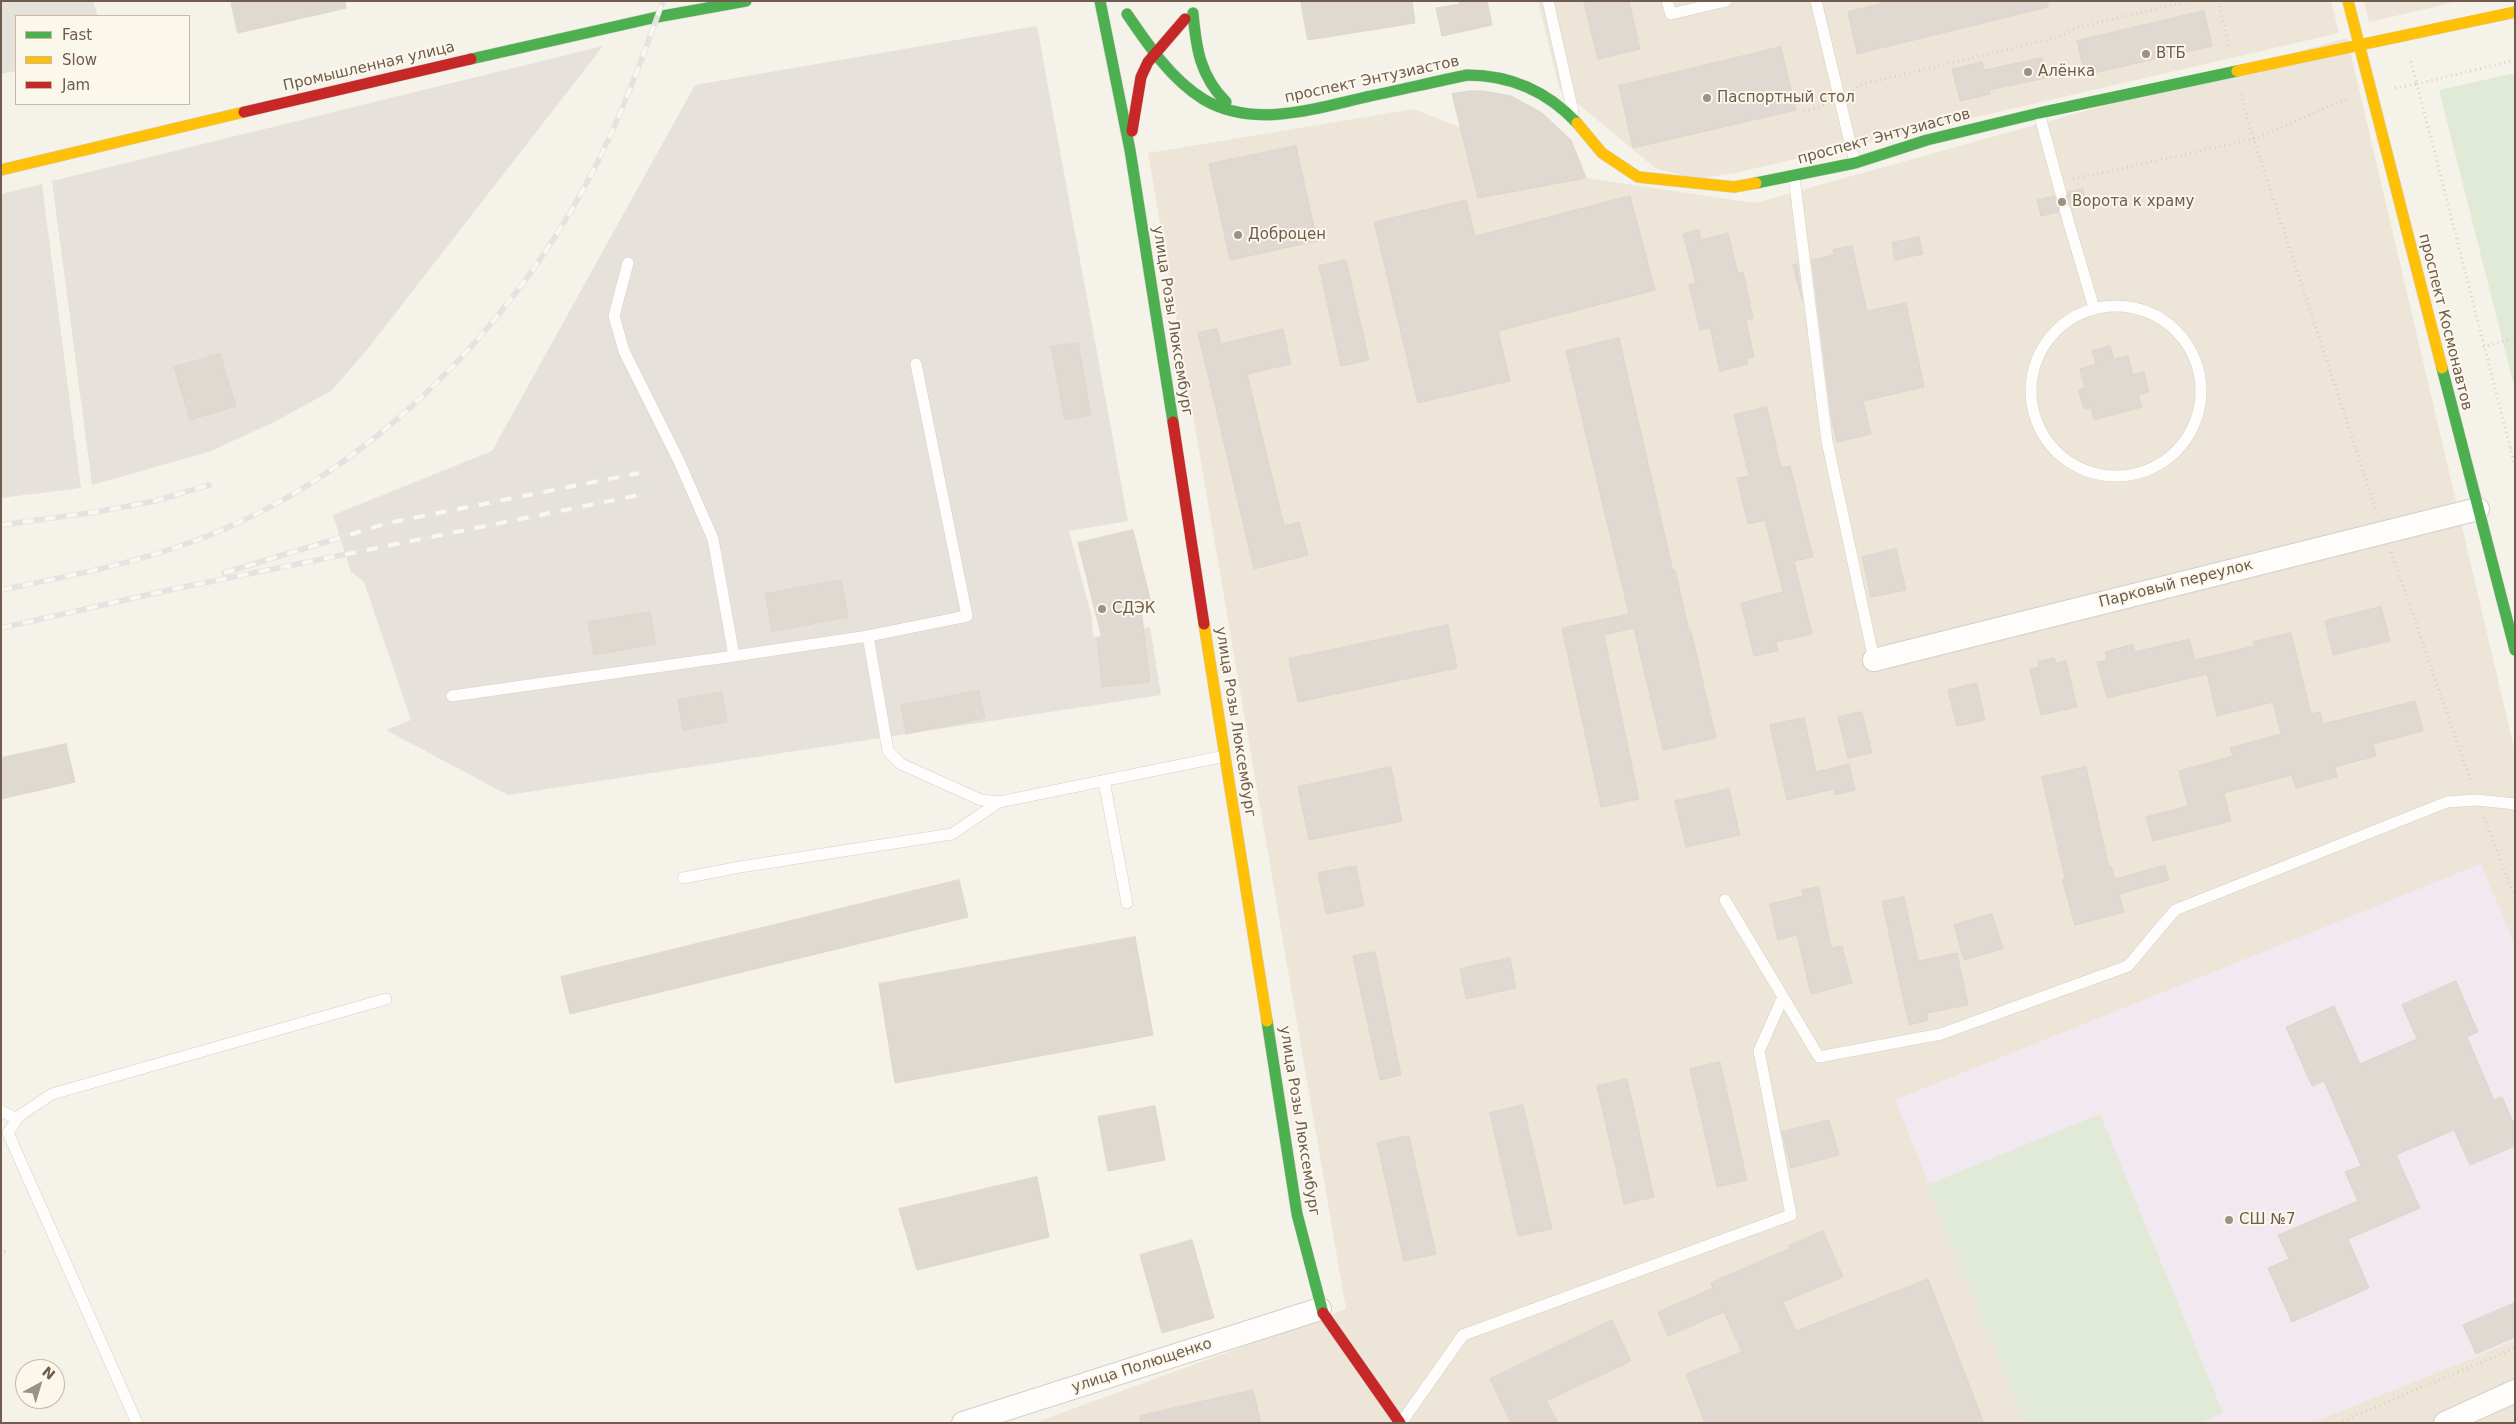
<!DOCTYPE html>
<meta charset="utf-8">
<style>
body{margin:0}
#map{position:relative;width:2516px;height:1424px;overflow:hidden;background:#f5f2ea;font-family:"DejaVu Sans",sans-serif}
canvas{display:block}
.frame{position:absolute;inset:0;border:2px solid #6e5c4e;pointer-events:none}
.legend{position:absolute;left:15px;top:15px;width:175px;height:90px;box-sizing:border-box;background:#fcf7eb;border:1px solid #c3b9ac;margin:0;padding:6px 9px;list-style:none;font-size:15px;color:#6e5c4e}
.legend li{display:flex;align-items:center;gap:10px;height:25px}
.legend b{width:25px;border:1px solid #c3b9ac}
.north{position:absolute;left:15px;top:1359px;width:50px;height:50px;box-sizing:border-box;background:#fcf7eb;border:1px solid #c3b9ac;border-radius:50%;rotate:39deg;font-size:14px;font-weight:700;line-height:20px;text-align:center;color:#6e5c4e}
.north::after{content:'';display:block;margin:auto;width:18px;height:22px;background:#9d9085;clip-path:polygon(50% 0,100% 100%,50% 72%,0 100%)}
</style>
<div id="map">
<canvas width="2516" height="1424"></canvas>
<div class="frame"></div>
<ul class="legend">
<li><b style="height:6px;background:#4caf50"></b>Fast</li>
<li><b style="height:6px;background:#ffc107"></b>Slow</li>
<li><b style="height:6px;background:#c62828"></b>Jam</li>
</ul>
<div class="north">N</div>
</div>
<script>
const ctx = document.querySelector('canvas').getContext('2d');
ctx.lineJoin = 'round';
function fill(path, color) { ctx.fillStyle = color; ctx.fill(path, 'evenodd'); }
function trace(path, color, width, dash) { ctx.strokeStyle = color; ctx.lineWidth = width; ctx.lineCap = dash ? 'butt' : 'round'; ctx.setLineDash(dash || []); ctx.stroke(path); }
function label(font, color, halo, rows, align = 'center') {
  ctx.font = font + ' "DejaVu Sans",sans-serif'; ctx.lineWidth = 4; ctx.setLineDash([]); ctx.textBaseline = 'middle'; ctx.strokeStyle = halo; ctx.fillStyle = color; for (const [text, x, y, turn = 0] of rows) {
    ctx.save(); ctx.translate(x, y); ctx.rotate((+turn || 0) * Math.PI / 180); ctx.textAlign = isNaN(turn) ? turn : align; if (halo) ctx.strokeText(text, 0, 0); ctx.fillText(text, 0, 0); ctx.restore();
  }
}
fill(new Path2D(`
 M1538 1H2331L2339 33 1735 173 1695 179 1655 168 1559 88Z
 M2364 1H2460L2369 22Z
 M2347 38 2515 752V1423H1034L1346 1309 1148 153 1414 109 1586 178 1755 203Z`), '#ede5d8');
fill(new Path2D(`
 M1 1H93L98 16H16V71L1 74Z
 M1037 26 1128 521 1069 531 1092 618 1093 637 1150 627 1161 695 508 795 386 730 411 720 364 582 351 572 333 515 492 451 695 85Z
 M603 46 366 351 331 391 274 422 211 451 92 485 52 181Z
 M42 184 81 488 1 498V194Z`), '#e6e2db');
fill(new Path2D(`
 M2481 864 2515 945V1341L2312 1423H2026L1895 1100Z`), '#f2e9f0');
fill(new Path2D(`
 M2515 73V390L2439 90Z
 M2100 1114 2223 1413 2200 1423H2025L1927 1185Z`), '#e1ead6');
const building = new Path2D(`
 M231 1H345L346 8 238 33Z
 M1301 1H1412L1415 23 1308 40Z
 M1459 1H1487L1492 25 1442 36 1436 8 1460 4Z
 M1584 1H1629L1640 49 1598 59Z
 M1892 1H2048V7L1857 54 1848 12Z
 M2204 11 2212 46 2085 75 2077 41Z
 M1781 47 1796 110 1633 148 1619 86Z
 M2042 58 2046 78 1989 90 1990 94 1960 101 1952 69 1982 62 1984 70Z
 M1469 91H1483L1511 96 1542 113 1571 140 1586 178 1478 198 1452 94Z
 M1296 146 1317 241 1230 260 1209 164Z
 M2083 189 2086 205 2072 208 2070 204 2063 203 2059 205 2058 212 2041 216 2037 200 2054 196 2056 200 2062 201 2067 199 2068 192Z
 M1630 196 1655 290 1498 331 1510 381 1418 403 1374 222 1466 200 1475 236Z
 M1699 230 1701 240 1728 233 1738 274 1743 272 1753 318 1746 320 1754 357 1747 359 1748 364 1720 371 1710 328 1700 330 1689 285 1696 283 1683 234Z
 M1919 237 1923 254 1895 260 1892 243Z
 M1852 246 1867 311 1906 303 1924 387 1863 401 1871 434 1837 442 1832 421 1812 260 1834 255 1833 250Z
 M1346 260 1369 360 1341 366 1319 266Z
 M1797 264 1802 300 1793 265Z
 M1217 329 1221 344 1283 329 1291 364 1247 374 1284 526 1299 522 1308 555 1254 569 1198 333Z
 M1619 338 1673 571 1675 570 1689 631H1691L1716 738 1663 750 1634 628 1604 635 1639 799 1601 807 1562 628 1629 614 1566 351Z
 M1078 343 1091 415 1065 420 1051 347Z
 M2110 346 2114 359 2128 356 2133 375 2144 372 2149 392 2138 395 2142 407 2094 420 2091 408 2084 409 2078 390 2085 388 2080 369 2096 364 2092 351Z
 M220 354 236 406 190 420 174 367Z
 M1767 407 1781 468 1790 466 1813 557 1794 561 1812 634 1776 642 1778 651 1754 656 1741 603 1783 592 1765 520 1748 524 1737 478 1749 476 1734 415Z
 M1133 530 1152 607 1141 609 1150 682 1102 687 1097 639 1102 638 1078 543Z
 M1896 549 1906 590 1871 597 1862 557Z
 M841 580 848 617 772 632 765 594Z
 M2381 607 2390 641 2333 655 2325 621Z
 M650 612 656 644 594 655 588 622Z
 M1448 625 1457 668 1298 702 1289 659Z
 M2291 633 2311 714 2320 712 2323 724 2415 701 2423 731 2373 744 2376 756 2335 767 2337 777 2296 788 2292 775 2224 793 2231 821 2153 841 2146 817 2188 806 2179 771 2233 756 2230 748 2281 734 2273 702 2217 716 2207 674 2107 698 2097 662 2107 660 2105 652 2133 644 2135 652 2189 639 2195 660 2254 646 2253 642Z
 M2054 658 2056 663 2066 661 2077 707 2041 715 2030 669 2039 667 2038 662Z
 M1977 683 1985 720 1957 726 1948 690Z
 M979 691 985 718 906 734 901 705Z
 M722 692 727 722 683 730 678 700Z
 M1862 712 1872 753 1848 758 1838 717Z
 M1804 718 1816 772 1849 764 1855 790 1835 795 1834 789 1787 800 1770 725Z
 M66 744 75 782 1 799V758Z
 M1391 767 1402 821 1309 840 1298 787Z
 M2086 767 2109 867 2111 866 2115 879 2165 865 2169 880 2119 894 2124 912 2075 925 2062 879H2065L2042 777Z
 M1729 789 1740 835 1686 847 1675 801Z
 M1356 866 1364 906 1326 914 1318 873Z
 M959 880 968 917 570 1014 561 977Z
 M1819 887 1831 948 1842 946 1852 983 1811 994 1797 935 1778 940 1770 904 1803 896 1802 890Z
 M1904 897 1918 961 1957 953 1968 1005 1927 1013 1928 1020 1909 1025 1882 902Z
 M1992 914 2003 949 1964 960 1954 925Z
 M1135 937 1153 1035 895 1083 879 984Z
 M1375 952 1401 1075 1380 1080 1353 956Z
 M1510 958 1516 988 1466 999 1460 969Z
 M2456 981 2478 1032 2467 1037 2494 1100 2502 1097 2515 1126V1146L2470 1165 2454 1130 2396 1155 2420 1208 2348 1239 2369 1288 2292 1322 2268 1268 2289 1259 2278 1235 2358 1201 2345 1172 2361 1166 2324 1081 2312 1086 2286 1027 2334 1006 2360 1064 2417 1039 2402 1005Z
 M1720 1062 1747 1180 1717 1187 1690 1069Z
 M1627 1079 1654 1197 1624 1204 1597 1086Z
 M1523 1105 1552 1229 1518 1236 1490 1113Z
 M1155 1106 1165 1160 1108 1171 1098 1117Z
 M1829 1120 1839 1155 1791 1168 1782 1132Z
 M1409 1136 1436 1254 1404 1261 1377 1143Z
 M1037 1177 1049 1237 917 1270 899 1209Z
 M1823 1231 1843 1277 1783 1302 1796 1331 1928 1279 1984 1423H1705L1686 1374 1742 1352 1724 1312 1668 1336 1658 1312 1713 1288 1711 1283 1790 1248 1789 1246Z
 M1192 1240 1214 1318 1162 1333 1140 1255Z
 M2515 1303V1337L2476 1354 2463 1325Z
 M1612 1320 1631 1361 1546 1401 1558 1423H1511L1490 1379Z
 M1253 1390 1261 1423H1141L1140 1416Z`);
fill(building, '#e0d9d2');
trace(building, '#ddd6cd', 1);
const lane = new Path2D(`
 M1548 1 1573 112
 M1667 1 1671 14 1726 1
 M1816 1 1855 163
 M2039 113 2061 194
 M1794 177 1827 441 1874 660
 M2065 210 2094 308
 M628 263 614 316 624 351 679 461 713 539 734 656 868 636 888 751 901 764 981 800 999 802 1225 756
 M2031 391a85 85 0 1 1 170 0a85 85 0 1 1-170 0Z
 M868 636 967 616 916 364
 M452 696 734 656
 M1104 781 1127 903
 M683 878 740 867 952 834 999 802
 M1725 900 1819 1057 1941 1034 2128 966 2175 910 2447 802 2477 800 2515 804
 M1 1111 17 1119
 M137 1423 8 1133 19 1116 52 1094 386 999
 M1401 1423 1463 1335 1791 1215 1759 1051 1783 997`);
const street = new Path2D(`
 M1874 660 2478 509
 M963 1423 1320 1309
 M2445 1423 2515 1391`);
const fast = new Path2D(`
 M1100 1 1130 150 1173 422
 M1193 13C1196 48 1200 76 1226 102
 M1127 14C1148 45 1171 79 1203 99 1253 129 1314 109 1366 97 1400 90 1433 82 1467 75 1510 75 1547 91 1577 123
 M471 59 657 17 746 1
 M1756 183 1855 163 1927 140 2039 113 2237 71
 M2442 368 2515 650
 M1267 1021 1297 1214 1323 1313`);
const slow = new Path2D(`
 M2348 1 2442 368
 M2237 71 2515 12
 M1577 123 1602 153 1638 177 1734 187 1756 183
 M1 170 244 112
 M1204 624 1267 1021`);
const jam = new Path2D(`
 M244 112 471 59
 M1132 131 1141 77 1148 62 1185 19
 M1173 422 1204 624
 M1323 1313 1400 1423`);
trace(lane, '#d3cfc8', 12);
trace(street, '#d3cfc8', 24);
trace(fast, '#d4cfc8', 12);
trace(slow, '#d4cfc8', 12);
trace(jam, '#d4cfc8', 12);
trace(new Path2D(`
 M2218 1 2230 49
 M2515 60 2417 84 2515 466
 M2395 88 2417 84 2410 58
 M1853 91 1862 84 2060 37 2076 28 2189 1
 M2241 94 2249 125 2377 513
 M1804 112 1825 105
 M2073 179 2254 139 2349 98
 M2483 347 2509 340 2515 343
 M2510 448 2515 447
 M2391 552 2472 785
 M2484 817 2515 898
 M2338 1423 2515 1348`), '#d6d0cb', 3, [1, 4]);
trace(lane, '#fefdfc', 11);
trace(street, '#fefdfc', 22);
trace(fast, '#4caf50', 11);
trace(slow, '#ffc107', 11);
trace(jam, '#c62828', 11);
const rail = new Path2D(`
 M1 525 96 512 155 501 209 485
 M224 573 388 523 639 473
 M1 590C64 577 128 565 189 543 362 481 509 333 593 171 621 117 642 59 663 1
 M1 628 169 590 644 494
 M1 1253 3 1252`);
trace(rail, '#e4e2e3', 5.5);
trace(rail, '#fcf7eb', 4, [11]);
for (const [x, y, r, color] of [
 [2146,54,5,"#9d9085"],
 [2028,72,5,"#9d9085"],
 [1707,98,5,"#9d9085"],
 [2062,202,5,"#9d9085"],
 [1238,235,5,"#9d9085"],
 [1102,609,5,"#9d9085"],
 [2229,1220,5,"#9d9085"]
]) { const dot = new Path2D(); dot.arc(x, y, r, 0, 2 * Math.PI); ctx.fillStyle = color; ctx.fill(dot); trace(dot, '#fcf7eb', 2); }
label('15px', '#6e5c4e', '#fcf7eb', [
 ["ВТБ",2156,54],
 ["Алёнка",2038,72],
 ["Паспортный стол",1717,98],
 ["Ворота к храму",2072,202],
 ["Доброцен",1248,235],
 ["СДЭК",1112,609],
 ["СШ №7",2239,1220]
], 'left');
label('15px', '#6e5c4e', '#fcf7eb', [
 ["Промышленная улица",369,67,-13],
 ["проспект Энтузиастов",1372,80,-12],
 ["проспект Энтузиастов",1884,137,-15],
 ["улица Розы Люксембург",1172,321,81],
 ["проспект Космонавтов",2445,322,76],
 ["Парковый переулок",2176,584,-14],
 ["улица Розы Люксембург",1235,722,81],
 ["улица Розы Люксембург",1299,1121,81],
 ["улица Полющенко",1142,1366,-18]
]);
</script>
